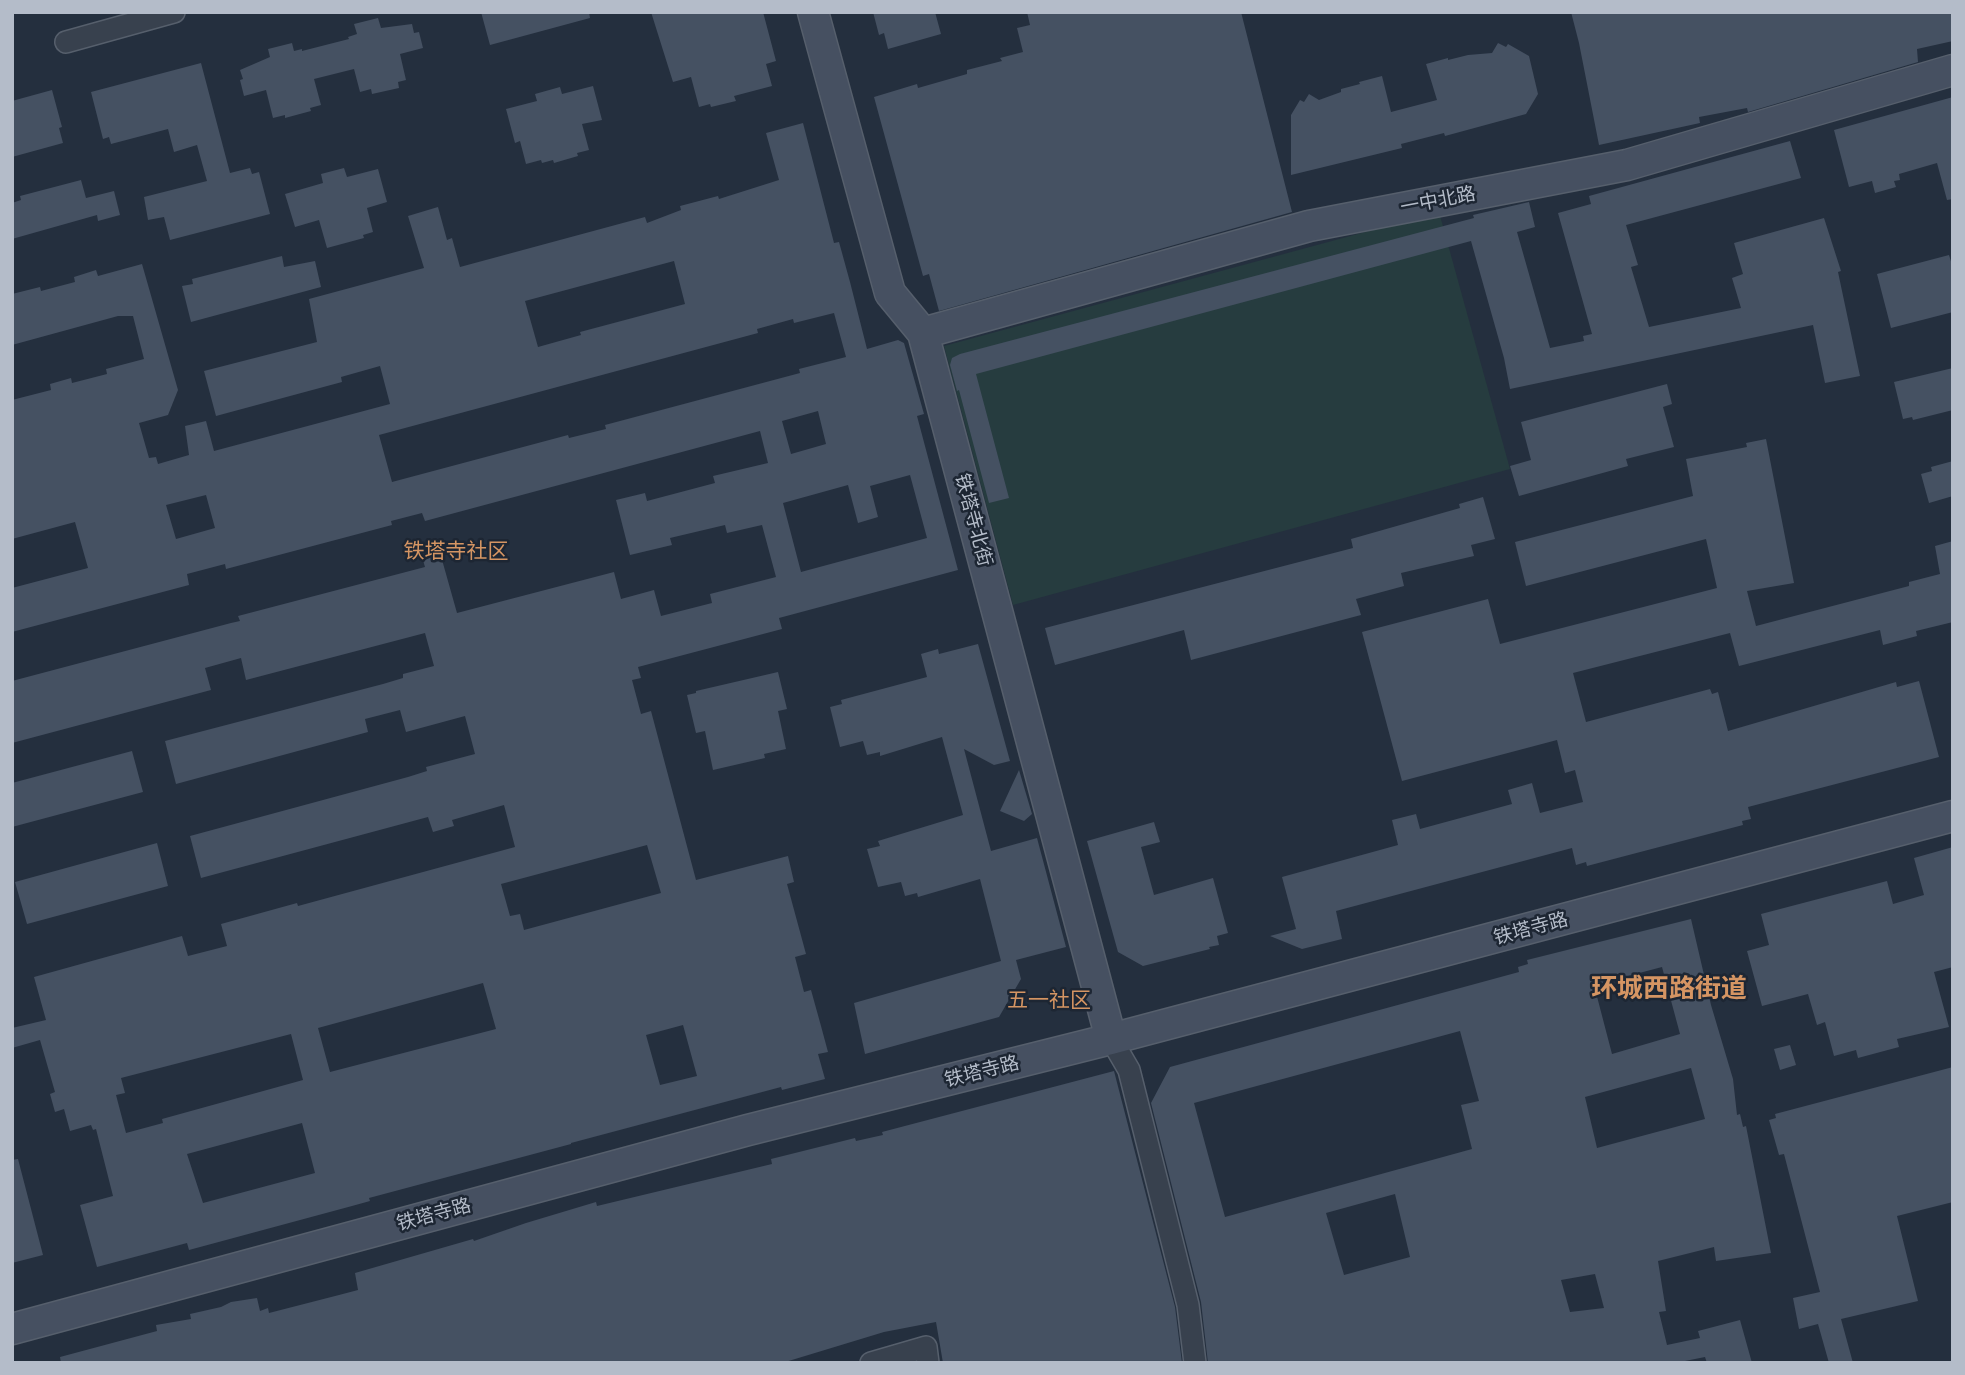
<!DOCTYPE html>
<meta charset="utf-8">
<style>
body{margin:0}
#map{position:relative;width:1965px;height:1375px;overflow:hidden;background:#242f3e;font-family:Rubik,sans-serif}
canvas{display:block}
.frame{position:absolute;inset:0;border:14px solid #b4bcc9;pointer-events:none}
</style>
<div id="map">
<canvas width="1965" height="1375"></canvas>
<div class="frame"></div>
</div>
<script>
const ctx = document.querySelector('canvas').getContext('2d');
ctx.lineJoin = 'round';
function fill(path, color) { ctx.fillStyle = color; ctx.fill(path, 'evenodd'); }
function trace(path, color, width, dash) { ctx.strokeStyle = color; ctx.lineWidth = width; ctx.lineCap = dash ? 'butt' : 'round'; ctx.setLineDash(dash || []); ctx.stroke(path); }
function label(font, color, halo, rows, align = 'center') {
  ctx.font = font + ' Rubik,"Noto Sans SC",sans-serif'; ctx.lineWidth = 5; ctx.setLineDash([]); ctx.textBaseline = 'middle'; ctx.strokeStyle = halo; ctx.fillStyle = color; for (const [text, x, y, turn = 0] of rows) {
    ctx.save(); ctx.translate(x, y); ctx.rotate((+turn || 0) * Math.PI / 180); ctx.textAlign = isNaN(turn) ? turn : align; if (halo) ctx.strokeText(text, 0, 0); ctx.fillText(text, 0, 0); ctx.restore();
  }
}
fill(new Path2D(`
 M1439 212 1510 469 1013 605 944 346Z`), '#263c3f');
fill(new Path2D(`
 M481 12H589L590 18 490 45Z
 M651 12H763L776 61 766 64 772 86 734 96 736 101 711 107 710 104 699 107 691 77 673 82Z
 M873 12H935L941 34 888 49 884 33 879 35Z
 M1027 12H1241L1292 212 939 311 929 274 923 276 874 97 917 84 918 88 967 74V70L1002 61 1000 58 1023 52 1017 28 1030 25Z
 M1571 12H1953V41L1917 49 1918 62 1748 112 1747 108 1699 117 1700 123 1599 145 1579 43Z
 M378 18 381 28 412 24 414 33 419 32 423 48 400 54 406 80 398 82 399 88 372 94 371 89 360 92 354 69 314 79 321 105 310 108 311 111 285 118V115L273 118 266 90 244 96 240 80 243 79 240 70 270 57 268 49 292 43 294 51 302 49V51L349 39 348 37 357 34 354 24Z
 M1498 43 1506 47 1508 44 1529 56 1538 94 1526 114 1445 136 1444 133 1401 144 1402 148 1291 175V115L1300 100 1304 102 1309 94 1319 100 1341 92V89L1360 84 1359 82 1382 76 1391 112 1437 100 1426 64 1448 58V60L1468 55 1492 53Z
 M201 63 230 173 250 168 252 174 259 172 270 214 170 240 164 217 148 220 144 197 207 181 197 145 174 152 168 129 111 144 109 137 103 139 91 92Z
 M593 86 602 120 582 124 589 150 577 153 578 156 554 163 553 160 542 163 541 160 526 164 520 141 515 143 506 109 537 101 535 94 560 87 562 94Z
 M52 90 62 127 59 128 63 143 12 157V101Z
 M1953 97V199L1947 200 1937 163 1899 174 1900 180 1894 181 1896 187 1875 193 1872 181 1849 187 1834 130Z
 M803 123 834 243 839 242 850 282 867 349 898 340 904 343 924 414 917 416 958 570 779 618 782 629 638 667 641 678 632 680 641 714 651 711 696 880 788 856 794 882 787 884 806 954 795 957 804 992 811 990 821 1026 828 1052 818 1054 825 1079 782 1090 781 1087 571 1143V1144L369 1198 370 1201 352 1206 189 1250 187 1243 97 1267 80 1205 113 1196 96 1129 93 1130 91 1125 70 1131 64 1109 55 1112 50 1094 55 1092 40 1040 12 1048V1028L46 1020 34 977 182 936 188 956 227 946 221 924 297 903 298 906 515 847 504 805 452 820 454 826 433 832 428 817 201 878 190 836 408 777 427 771 426 767 475 754 465 716 406 732 400 710 365 719 368 732 176 784 165 741 383 684 403 678V674L434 666 425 633 246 680 241 658 205 668 211 690 12 743V681L231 623 240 621 238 616 425 567 419 547 437 542 457 613 614 572 621 599 654 590 661 616 712 603 710 594 776 577 762 525 727 533 725 525 670 538 672 545 630 555 616 500 645 493 647 501 715 483 713 476 768 463 760 431 425 521 422 513 391 521 392 525 226 569 225 564 187 574 189 585 12 632V588L88 568 75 522 12 539V400L51 390 50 384 71 378 72 383 107 374 106 369 144 359 133 316H118L12 345V294L40 287 41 291 75 282 74 277 96 270 98 276 142 264 178 390 168 415 139 423 149 458 156 457 158 464 189 455 185 426 206 421 214 451 390 404 380 366 341 377 342 382 216 416 204 371 317 342 309 299 424 268 408 216 438 207 447 240 452 238 460 267 645 217 647 223 681 210 680 206 718 196 719 199 779 180 766 133ZM674 261 685 304 580 332 581 335 538 347 525 301ZM834 313 846 357 799 369 800 373 605 425 606 429 569 438 568 435 392 482 379 435 758 333 757 329 793 319 794 323ZM818 411 826 444 791 454 782 421ZM910 475 927 538 801 572 783 503 848 485 858 523 878 517 870 486ZM206 495 215 528 176 539 166 505ZM647 845 661 893 524 930 520 914 510 916 501 884ZM483 983 496 1029 330 1072 318 1028ZM683 1025 697 1076 660 1085 646 1035ZM291 1034 303 1080 162 1119 163 1123 126 1133 116 1095 125 1093 121 1078ZM302 1123 315 1173 203 1203 187 1154Z
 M1790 141 1801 178 1626 225 1638 265 1631 267 1649 327 1741 308 1732 278 1743 274 1734 243 1824 218 1841 271 1838 272 1860 376 1825 383 1813 325 1510 389 1504 358 1471 241 976 374 1009 498 989 503 959 390 957 391 950 365 952 358 960 354 1474 218 1473 215 1529 202 1535 227 1517 232 1550 348 1584 341 1583 336 1592 334 1558 213 1591 204 1589 196Z
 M344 168 347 177 378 169 387 202 367 208 373 232 363 235 364 238 327 248 319 220 295 227 285 194 323 183 321 174Z
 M81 180 86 198 114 191 120 215 98 221 97 215 12 239V203L21 200 20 196Z
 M1949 255 1953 268V312L1891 328 1877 274Z
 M282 256 284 267 315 261 321 287 191 322 182 286 193 284 192 279Z
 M1953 368V410L1913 420 1912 417 1903 419 1894 382Z
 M1667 384 1672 404 1663 407 1674 447 1626 459 1628 466 1519 496 1510 466 1531 460 1521 422Z
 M1766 439 1794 583 1747 591 1756 626 1909 586V582L1940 574 1935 546 1953 541V622L1916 631 1917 636 1883 645 1880 630 1739 666 1730 633 1573 673 1586 722 1710 689 1712 694 1718 692 1728 731 1896 682 1897 687 1919 681 1939 757 1748 807 1751 819 1742 821 1743 825 1587 866 1586 862 1576 865 1572 848 1336 911 1342 939 1302 949 1270 936 1296 929 1282 877 1398 845 1392 820 1416 814 1420 829 1512 804 1508 790 1532 783 1540 813 1583 802 1575 770 1565 773 1557 740 1402 781 1362 632 1488 599 1500 644 1717 588 1706 539 1526 586 1515 542 1693 496 1686 459 1747 447 1746 443Z
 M1953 461V496L1929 503 1921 474 1932 471 1931 467Z
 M1483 497 1495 539 1471 545 1474 556 1401 573 1404 586 1356 599 1361 615 1191 660 1184 630 1055 665 1045 628 1353 548 1351 539 1460 508 1459 504Z
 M978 644 1010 761 994 765 964 749 991 851 1037 838 1066 947 1016 960 1021 979 999 1017 865 1054 854 1003 1001 961 980 879 918 897 917 893 905 896 901 882 878 887 867 849 880 846 878 841 963 815 942 737 880 756V752L867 755 863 741 840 747 830 707 842 704 841 700 927 677 921 654 938 649 939 654Z
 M778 672 787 709 778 711 786 749 764 754 765 758 713 770 705 731 696 733 687 695 696 693V691Z
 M132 751 143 792 12 827V783Z
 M1019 770 1032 814 1024 821 1000 811Z
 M1154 822 1160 842 1141 847 1154 895 1213 878 1228 933 1217 936 1219 945 1209 947 1210 949 1143 966 1118 952 1087 841Z
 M157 843 168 886 27 924 15 882Z
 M1953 847V967L1934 972 1949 1027 1897 1039 1899 1047 1858 1058 1856 1050 1834 1056 1825 1022 1817 1025 1808 994 1762 1006 1747 951 1769 945 1761 914 1887 881 1893 904 1924 895 1914 858Z
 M1691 919 1711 1005 1733 1079 1737 1115 1740 1114 1743 1127 1746 1126 1771 1253 1716 1261 1714 1247 1658 1261 1666 1311 1659 1312 1667 1345 1700 1338 1698 1331 1740 1320 1752 1363H1707L1705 1357 1675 1363H1208L1201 1302 1151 1103 1170 1067 1519 972 1518 967 1528 964 1527 960ZM1662 967 1680 1034 1612 1054 1594 985ZM1460 1031 1479 1101 1461 1105 1472 1149 1225 1217 1194 1103ZM1691 1068 1705 1119 1597 1148 1585 1097ZM1395 1194 1410 1257 1344 1275 1326 1213ZM1595 1274 1604 1308 1570 1312 1561 1280Z
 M1790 1045 1796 1065 1780 1070 1774 1049Z
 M1953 1067V1202L1897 1216 1918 1301 1841 1319 1853 1363H1829L1818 1324 1799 1329 1793 1298 1820 1292 1784 1154 1779 1155 1769 1120 1776 1118 1775 1114Z
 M1114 1071 1175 1307 1182 1363H943L936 1322 884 1332 782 1363H61L60 1357 157 1331 156 1325 191 1319 190 1314 221 1307 231 1302 257 1298 260 1311 268 1308 269 1313 339 1295 358 1290 355 1273 473 1239 474 1241 526 1223 596 1202 597 1206 772 1164 771 1159 855 1138 856 1141 883 1135 882 1132Z
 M18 1159 43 1255 12 1263V1160Z`), '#455162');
const street = new Path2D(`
 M66 42 174 12
 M1111 1039 1129 1070 1188 1305 1195 1363
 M871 1363 926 1347 928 1363`);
const secondary = new Path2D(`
 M813 12 890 293 923 333 1111 1039
 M923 333 1309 226 1627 165 1953 70
 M12 1329 748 1130 1111 1039 1953 816`);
trace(street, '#565f6c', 24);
trace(secondary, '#565f6c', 33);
trace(street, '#38414e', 21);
trace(secondary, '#465061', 30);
label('19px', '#b4bcc9', '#1d2633', [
 ["一中北路",1438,201,-11],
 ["铁塔寺北街",973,520,75],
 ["铁塔寺路",1531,929,-15],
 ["铁塔寺路",982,1072,-14],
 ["铁塔寺路",434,1215,-15]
]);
label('21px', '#d59563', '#1d2633', [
 ["铁塔寺社区",456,552],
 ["五一社区",1049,1001]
]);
label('bold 26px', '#d59563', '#1d2633', [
 ["环城西路街道",1669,989]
]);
</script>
